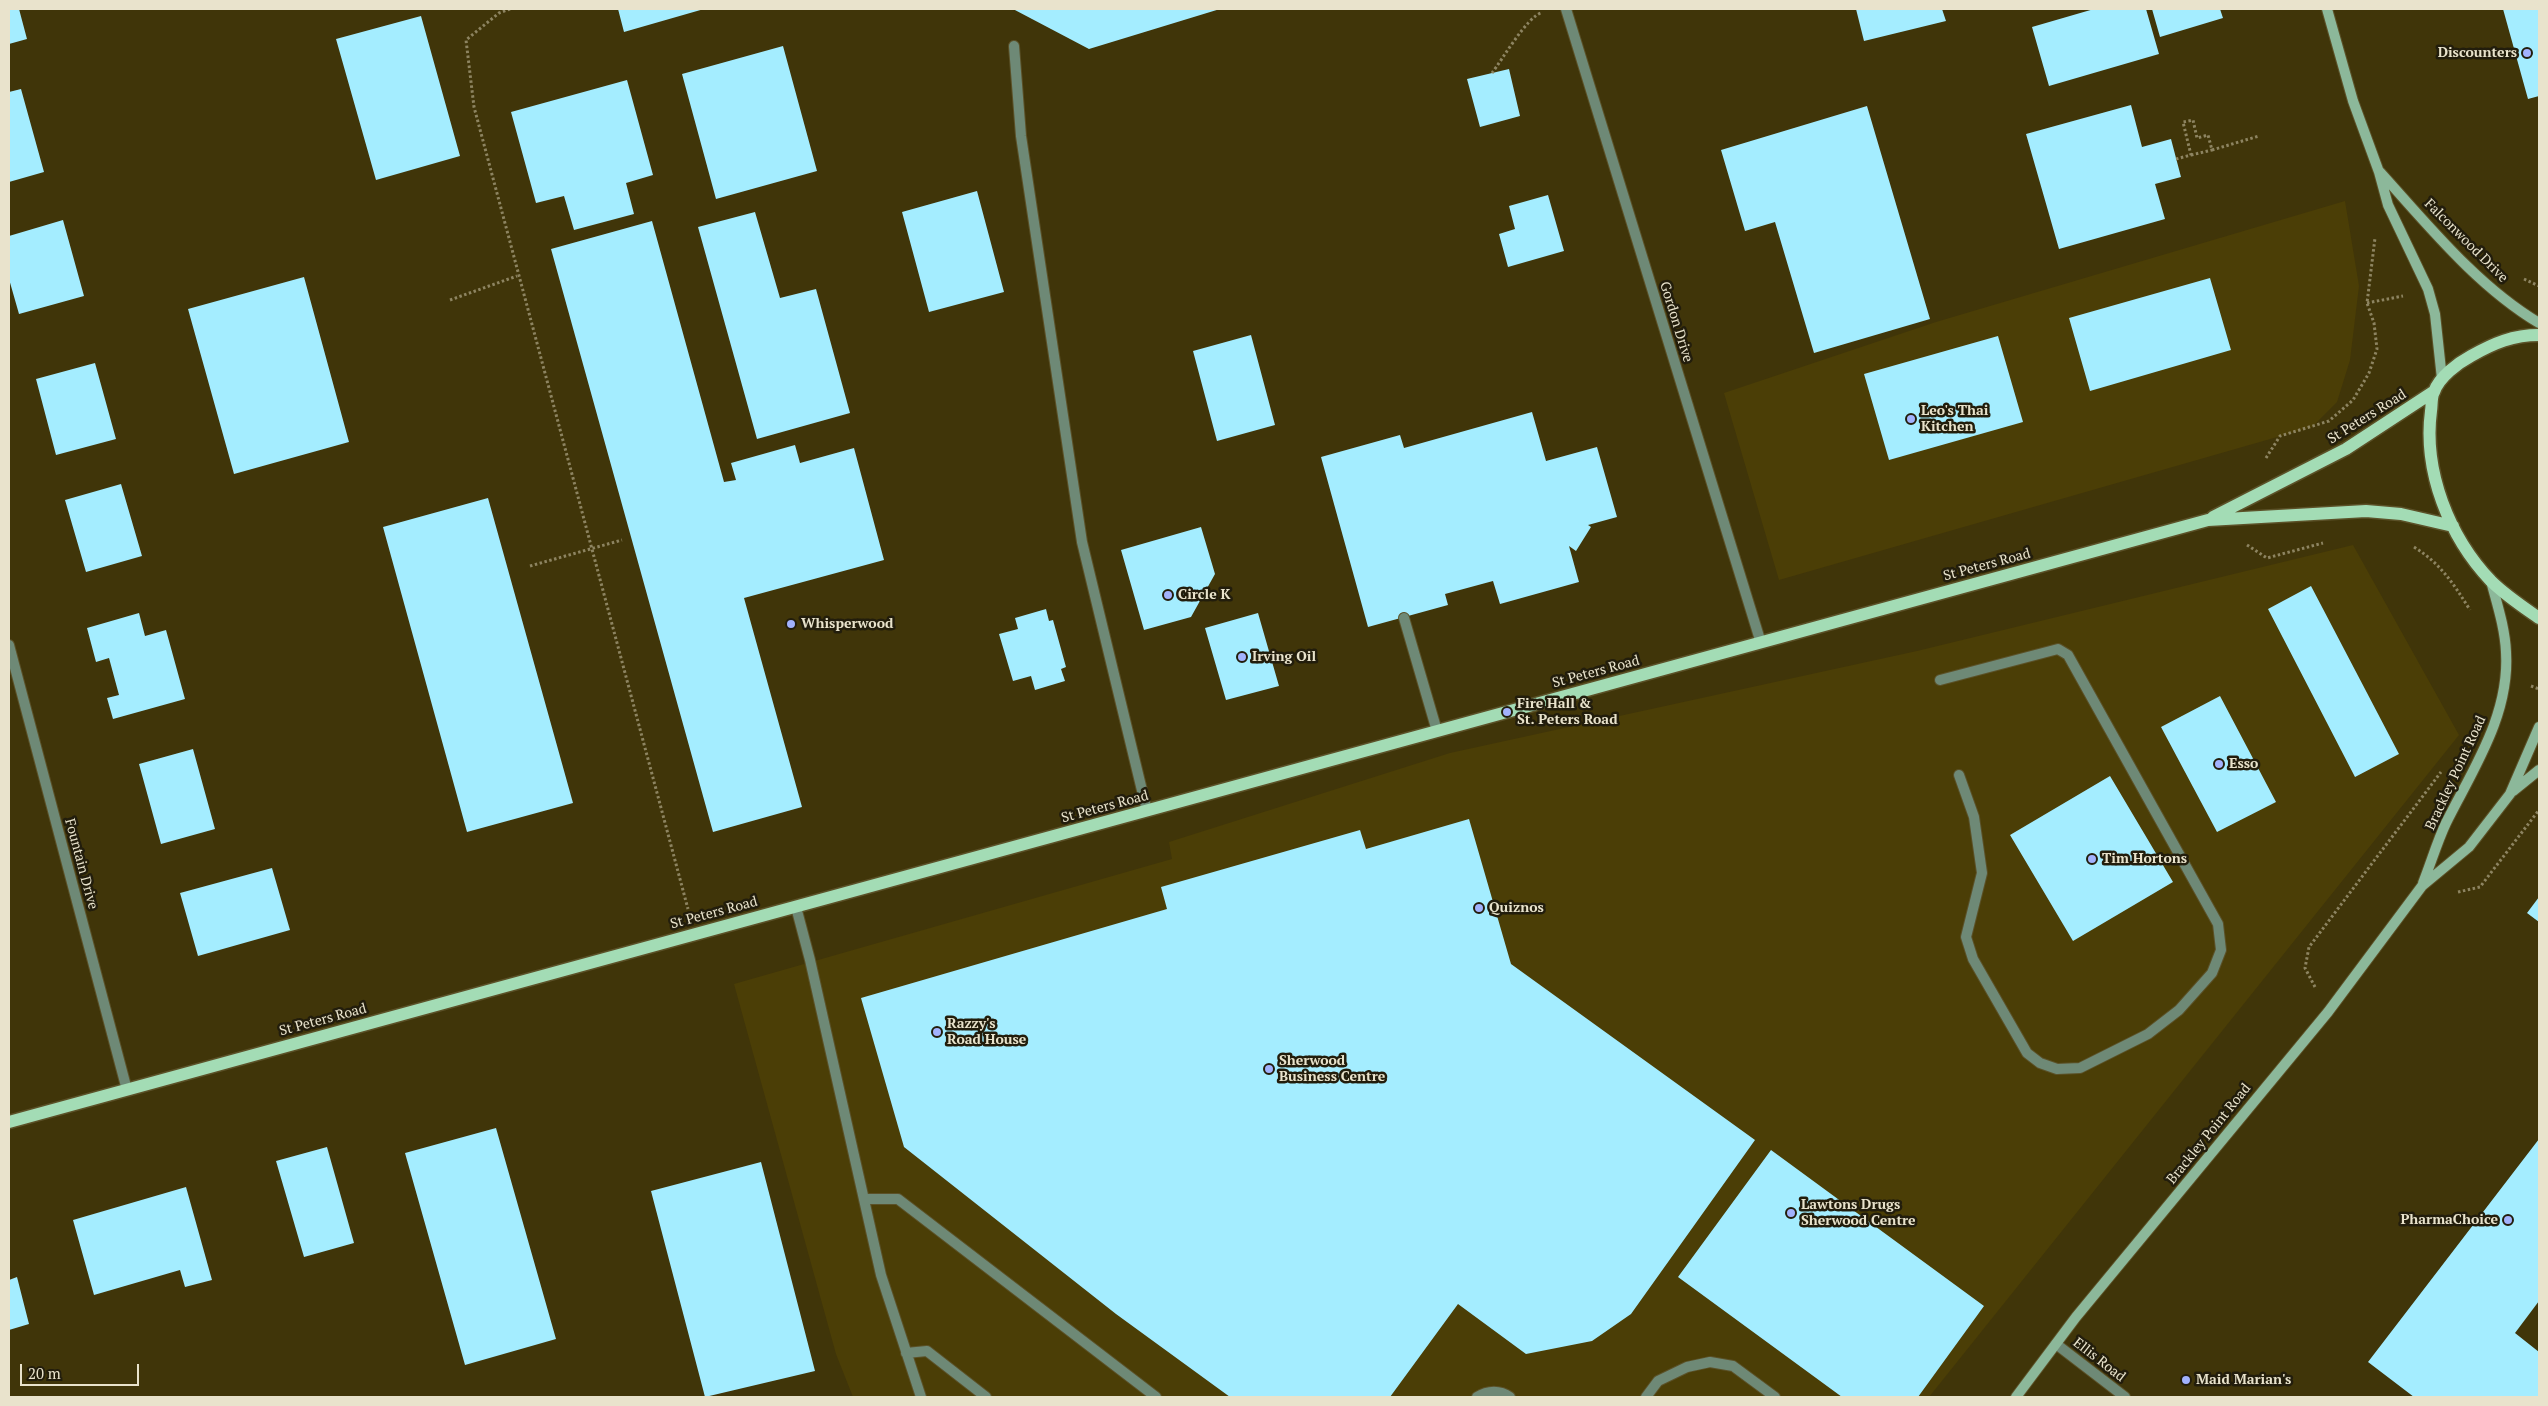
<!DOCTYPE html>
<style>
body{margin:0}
#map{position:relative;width:2548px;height:1406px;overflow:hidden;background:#403509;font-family:"PT Serif",serif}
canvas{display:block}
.frame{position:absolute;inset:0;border:10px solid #e9e3cc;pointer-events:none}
.scale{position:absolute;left:20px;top:1364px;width:119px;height:22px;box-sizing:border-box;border:2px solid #e9e3cc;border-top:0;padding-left:6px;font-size:15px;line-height:18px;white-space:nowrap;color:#e9e3cc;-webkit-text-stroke:4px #221d0c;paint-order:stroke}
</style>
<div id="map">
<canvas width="2548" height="1406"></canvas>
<div class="frame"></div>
<div class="scale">20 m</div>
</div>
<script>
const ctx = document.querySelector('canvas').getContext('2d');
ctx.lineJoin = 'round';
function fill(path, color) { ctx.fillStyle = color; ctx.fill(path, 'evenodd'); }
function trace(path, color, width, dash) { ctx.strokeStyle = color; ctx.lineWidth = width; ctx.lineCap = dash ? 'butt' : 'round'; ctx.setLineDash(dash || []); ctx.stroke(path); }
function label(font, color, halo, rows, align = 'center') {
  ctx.font = font + ' "PT Serif",serif'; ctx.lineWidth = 5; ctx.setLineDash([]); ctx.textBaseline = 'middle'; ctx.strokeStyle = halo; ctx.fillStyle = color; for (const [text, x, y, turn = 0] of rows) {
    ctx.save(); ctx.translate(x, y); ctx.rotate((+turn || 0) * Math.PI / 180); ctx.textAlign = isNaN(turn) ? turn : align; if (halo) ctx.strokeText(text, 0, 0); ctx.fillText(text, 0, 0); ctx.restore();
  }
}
fill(new Path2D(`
 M2345 201 2359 286 2350 360 2337 402 2312 427 1779 580 1724 393 1936 322Z
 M2353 545 2459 735 1929 1397H853L836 1354 734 984 1172 859 1169 842 1450 753 1917 651Z`), '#4b3e06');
fill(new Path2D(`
 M9 9H19L27 39 9 44Z
 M618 9H704L624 32Z
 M1013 9H1220L1089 49Z
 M1856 9H1942L1946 21 1864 41Z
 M2094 9H2146L2159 54 2049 86 2032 27Z
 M2152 9H2220L2223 18 2160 37Z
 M2503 9H2539V96L2528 99Z
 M421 16 460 156 376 180 336 39Z
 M783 46 817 171 716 199 682 74Z
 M1509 69 1520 116 1480 127 1467 79Z
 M627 80 653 175 626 183 634 214 574 230 564 196 536 203 511 112Z
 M21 89 44 172 9 182V92Z
 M2131 105 2142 147 2171 139 2181 177 2155 184 2165 219 2059 249 2026 134Z
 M1867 106 1930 319 1814 353 1775 222 1745 231 1721 150Z
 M977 191 1004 292 929 312 902 212Z
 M1548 195 1564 251 1508 267 1499 234 1515 229 1509 206Z
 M755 212 780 298 816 289 850 413 757 439 698 227Z
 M63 220 84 296 19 314 9 279V236Z
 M652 221 724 482 736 480 731 463 795 445 800 463 854 448 884 560 744 598 802 807 713 832 551 249Z
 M304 277 349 442 234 474 188 309Z
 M2210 278 2231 350 2090 391 2069 318Z
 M1251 335 1275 425 1217 441 1193 351Z
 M1998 336 2023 422 1889 460 1864 374Z
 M95 363 116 439 56 455 36 379Z
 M1532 412 1546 461 1597 447 1617 517 1588 525 1591 527 1576 551 1569 546 1579 582 1500 604 1493 581 1445 594 1448 605 1368 627 1321 457 1400 435 1404 448Z
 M121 484 142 556 86 572 65 500Z
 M488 498 573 803 467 832 383 527Z
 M1201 527 1215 574 1191 617 1144 630 1121 550Z
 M2311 586 2399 754 2355 777 2268 609Z
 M1046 609 1049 621 1053 620 1066 667 1061 669 1065 681 1035 690 1031 676 1013 681 999 634 1018 629 1015 618Z
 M139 613 145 636 166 630 185 699 113 719 107 698 119 695 109 658 96 662 87 628Z
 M1258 613 1279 686 1226 700 1205 628Z
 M2220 696 2276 802 2217 832 2161 727Z
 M193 749 215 829 161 844 139 764Z
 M2110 776 2173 882 2073 941 2010 835Z
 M1469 819 1511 964 1755 1140 1631 1314 1592 1341 1526 1354 1458 1304 1390 1397H1230L1116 1314 904 1147 861 998 1167 909 1161 887 1360 830 1366 849Z
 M272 868 290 930 198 956 180 893Z
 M2539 897V922L2527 913Z
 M496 1128 556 1339 465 1365 405 1153Z
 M2539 1139V1301L2515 1333 2539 1352V1397H2414L2368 1362Z
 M327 1147 354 1243 304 1257 276 1161Z
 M1771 1150 1984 1306 1918 1397H1842L1678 1277Z
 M761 1162 815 1371 705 1397 651 1191Z
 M186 1187 212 1280 185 1287 180 1270 94 1295 73 1220Z
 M17 1277 29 1324 9 1330V1280Z`), '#a4edff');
const lane = new Path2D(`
 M1404 618 1437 731
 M1940 680 2058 649 2068 655 2218 924 2221 950 2212 973 2179 1010 2148 1034 2080 1068 2057 1069 2040 1063 2027 1053 1973 959 1966 937 1982 873 1974 817 1959 775
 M796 907 810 960 881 1275 921 1397
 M864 1199H898L1156 1397
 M906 1353 927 1351 986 1397
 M1477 1397C1488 1390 1500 1390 1510 1397
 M1646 1397 1658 1381 1687 1367 1710 1362 1733 1366 1775 1397`);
const street = new Path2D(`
 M1566 9 1761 643
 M1014 46 1021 136 1082 542 1147 811
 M9 645 127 1090
 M2056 1344 2125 1397`);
const secondary = new Path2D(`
 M2327 9 2353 101 2379 172 2388 205 2428 289 2435 314 2442 379
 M2380 172C2428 225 2477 286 2539 323
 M2513 791 2539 770
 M2423 883C2431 863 2437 842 2446 823 2473 769 2510 715 2506 652 2505 628 2497 604 2491 581
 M2016 1397 2076 1317 2328 1012 2422 886 2469 847 2510 794 2539 727`);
const primary = new Path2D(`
 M2539 335C2513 335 2494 343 2471 356 2458 363 2439 377 2434 392 2431 397 2432 405 2431 411 2423 471 2449 537 2491 581 2505 595 2523 607 2539 618
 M2213 517 2346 449 2433 392
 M9 1122 2208 520 2366 511 2401 514 2453 526`);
trace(lane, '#5b5128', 12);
trace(street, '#5b5128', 12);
trace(secondary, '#5b5128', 12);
trace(primary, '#5b5128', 15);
trace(new Path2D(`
 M510 9 499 13 466 40 474 107 688 909
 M1492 73C1502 60 1527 17 1541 13
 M2191 155 2212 150
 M2176 159 2191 155 2183 122 2193 120 2197 138 2208 135 2212 150 2259 136
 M2524 279 2539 286
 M450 300 517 276
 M2367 303 2403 296
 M2266 458 2280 436 2329 421 2353 400 2369 373 2377 349 2374 323 2367 303 2375 238
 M2247 545 2267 558 2323 543
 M2414 547C2441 564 2453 583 2470 610
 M530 566 622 540
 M2531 686 2539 689
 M2458 892 2480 887 2539 810
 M2315 987 2305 968 2309 947 2441 772`), '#8d8461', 3, [2.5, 2.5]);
trace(lane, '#6e8976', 10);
trace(street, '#6e8976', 10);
trace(secondary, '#8cb89a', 10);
trace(primary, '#a3dcb5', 12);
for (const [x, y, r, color] of [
 [2527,53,5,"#a2b2fd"],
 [1911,419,5,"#a2b2fd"],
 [1168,595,5,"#a2b2fd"],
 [791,624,5,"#a2b2fd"],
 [1242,657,5,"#a2b2fd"],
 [1507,712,5,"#a2b2fd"],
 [2219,764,5,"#a2b2fd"],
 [2092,859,5,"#a2b2fd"],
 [1479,908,5,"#a2b2fd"],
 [937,1032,5,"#a2b2fd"],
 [1269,1069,5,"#a2b2fd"],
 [1791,1213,5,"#a2b2fd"],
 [2508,1220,5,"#a2b2fd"],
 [2186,1380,5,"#a2b2fd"]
]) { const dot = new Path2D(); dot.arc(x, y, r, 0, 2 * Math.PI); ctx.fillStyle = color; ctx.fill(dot); trace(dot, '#221d0c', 2); }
label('bold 14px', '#e9e3cc', '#221d0c', [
 ["Discounters",2517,53,"right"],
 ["Leo's Thai",1921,411],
 ["Kitchen",1921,427],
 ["Circle K",1178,595],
 ["Whisperwood",801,624],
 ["Irving Oil",1252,657],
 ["Fire Hall &",1517,704],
 ["St. Peters Road",1517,720],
 ["Esso",2229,764],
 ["Tim Hortons",2102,859],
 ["Quiznos",1489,908],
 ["Razzy's",947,1024],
 ["Road House",947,1040],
 ["Sherwood",1279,1061],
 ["Business Centre",1279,1077],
 ["Lawtons Drugs",1801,1205],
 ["Sherwood Centre",1801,1221],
 ["PharmaChoice",2498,1220,"right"],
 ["Maid Marian's",2196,1380]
], 'left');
label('14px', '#e9e3cc', '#221d0c', [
 ["Falconwood Drive",2466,241,45],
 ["Gordon Drive",1676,322,73],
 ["St Peters Road",2367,417,-32],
 ["St Peters Road",1987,565,-15],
 ["St Peters Road",1596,672,-15],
 ["Brackley Point Road",2456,773,-65],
 ["St Peters Road",1105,807,-15],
 ["Fountain Drive",81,864,75],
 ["St Peters Road",714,913,-15],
 ["St Peters Road",323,1020,-15],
 ["Brackley Point Road",2209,1134,-51],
 ["Ellis Road",2099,1360,38]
]);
</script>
